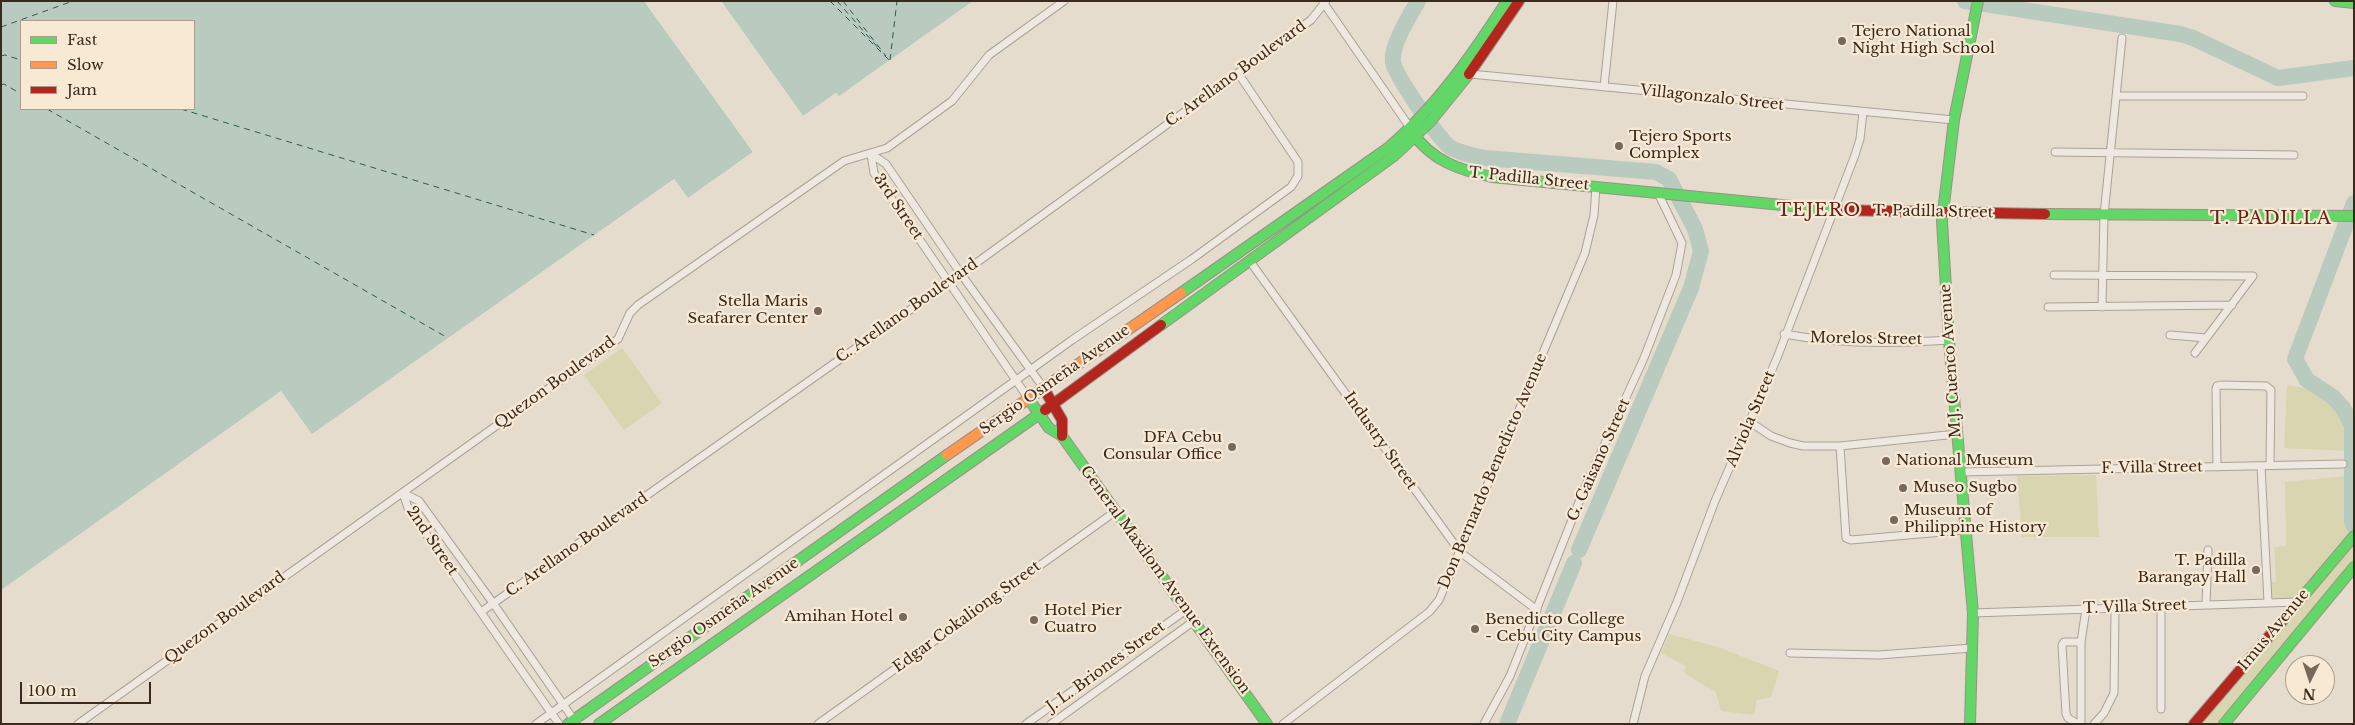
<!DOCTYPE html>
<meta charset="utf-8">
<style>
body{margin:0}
#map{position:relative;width:2355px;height:725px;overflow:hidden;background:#e6dcce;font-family:"Libre Baskerville",serif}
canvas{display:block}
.frame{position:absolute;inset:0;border:2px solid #3b291e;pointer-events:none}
.legend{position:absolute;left:20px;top:20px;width:175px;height:90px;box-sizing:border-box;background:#f7e9d4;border:1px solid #ac9c8b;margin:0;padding:6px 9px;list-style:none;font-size:15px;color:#3b291e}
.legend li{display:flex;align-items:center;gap:10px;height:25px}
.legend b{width:25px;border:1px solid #ac9c8b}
.north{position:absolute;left:2285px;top:655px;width:50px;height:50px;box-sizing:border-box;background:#f7e9d4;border:1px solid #ac9c8b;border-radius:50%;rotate:184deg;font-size:14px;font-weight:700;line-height:20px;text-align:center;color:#3b291e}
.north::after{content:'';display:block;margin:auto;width:18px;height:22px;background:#77685c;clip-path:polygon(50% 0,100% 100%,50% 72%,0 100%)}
.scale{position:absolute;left:20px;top:682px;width:131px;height:22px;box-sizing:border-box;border:2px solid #3b291e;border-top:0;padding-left:6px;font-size:15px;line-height:18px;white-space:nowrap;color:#3b291e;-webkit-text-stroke:4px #f7e9d4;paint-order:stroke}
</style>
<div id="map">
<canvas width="2355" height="725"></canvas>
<div class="frame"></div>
<ul class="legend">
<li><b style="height:6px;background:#63d668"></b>Fast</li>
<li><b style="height:6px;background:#ff974d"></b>Slow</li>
<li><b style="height:6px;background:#b3261e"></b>Jam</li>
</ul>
<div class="north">N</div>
<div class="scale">100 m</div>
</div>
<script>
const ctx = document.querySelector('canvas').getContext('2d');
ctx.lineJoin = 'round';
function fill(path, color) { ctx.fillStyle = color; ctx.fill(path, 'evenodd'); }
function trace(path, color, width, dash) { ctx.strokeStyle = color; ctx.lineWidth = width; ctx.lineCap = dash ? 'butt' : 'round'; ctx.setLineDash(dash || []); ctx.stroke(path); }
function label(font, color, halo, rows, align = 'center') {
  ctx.font = font + ' "Libre Baskerville",serif'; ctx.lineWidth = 4.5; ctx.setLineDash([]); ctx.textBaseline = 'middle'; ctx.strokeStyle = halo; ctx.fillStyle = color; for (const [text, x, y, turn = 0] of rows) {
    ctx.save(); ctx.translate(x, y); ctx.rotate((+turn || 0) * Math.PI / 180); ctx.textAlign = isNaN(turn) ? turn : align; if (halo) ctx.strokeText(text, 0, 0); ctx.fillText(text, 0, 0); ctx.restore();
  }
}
fill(new Path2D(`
 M622 348 662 403 624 430 584 375Z
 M2287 385C2331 391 2349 405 2348 451L2284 448Z
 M2096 475 2099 537H2022L2017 476Z
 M2347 476V517L2354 532V567L2223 724H2194L2296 602H2268L2267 582H2276L2274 547 2286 546 2285 482Z
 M1669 634 1718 647 1779 671 1771 697 1757 700 1754 715 1721 711 1716 692 1684 673 1686 666 1661 653Z`), '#d9d5b0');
fill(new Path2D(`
 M1 1H644L753 152 688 198 674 179 312 434 281 391 1 590ZM21 21H194V109H21Z
 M721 1H973L839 96 836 93 803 116Z`), '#b9cabf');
fill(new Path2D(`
 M644 1H647L755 151V154L689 201 673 182 349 411 348 409 674 179 688 198 753 152Z
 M719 1H721L803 116 836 93 840 98 835 96 804 118H801Z`), '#e6dcce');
trace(new Path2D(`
 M1418 1C1410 16 1391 44 1393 62 1395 75 1440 141 1451 148 1462 153 1473 156 1485 158L1656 172 1669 179 1695 229 1701 251 1691 288 1579 550
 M1965 1 2180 34 2193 38 2278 78 2354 68
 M2354 203 2295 359 2307 380 2333 397 2343 408 2352 425V521L2354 526
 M1507 724 1574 563`), '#b9cabf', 16);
trace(new Path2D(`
 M830 1 890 61
 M837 1 881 51
 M843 1 886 56
 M1 27 73 1
 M1 56 5 55 21 60
 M890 60 897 1
 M1 85 4 84 21 94
 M47 109 448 338
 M181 109 594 235`), '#2d5b54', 1, [6, 5]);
const street = new Path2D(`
 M1323 2 1411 129
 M1470 74 1954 120
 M1604 87 1613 1
 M2116 96H2303
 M2055 152 2294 155
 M871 154 874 173 1028 398
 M871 154 886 164 961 274 1043 387
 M1249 260 1460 552 1537 610
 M2054 275 2253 276 2195 353
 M2048 307 2232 305
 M2102 307 2104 215 2122 38
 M1784 334C1838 344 1895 344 1949 340
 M2170 335 2206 338
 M1750 422 1771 436 1790 443 1803 446H1840L1957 434
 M1840 446 1846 538 1851 540 1965 530
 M2261 466 2268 602
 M2217 467 2216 389 2217 386 2221 385 2266 386 2271 390 2270 465
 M1960 472 2343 464
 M403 493 419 501 493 603 574 720
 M403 493 408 508 559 724
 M2206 605 2208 550
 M2161 606V709
 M481 612 961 274 1311 20 1326 1
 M1973 613 2297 602
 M1790 653 1879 655 1972 648
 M78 724 618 339 630 313 638 305 844 161 887 148 952 101 989 55 1064 1
 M536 724 1072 340 1192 259 1291 187 1298 176V162L1238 73
 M818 724 1116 511
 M1026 724 1186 610
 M1051 724 1194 621
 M1283 724 1429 612 1439 600 1585 253 1594 215 1596 187
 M1484 724 1510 676 1585 487 1644 358 1676 275 1682 243 1658 193
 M1633 724 1645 676 1677 602 1715 501 1777 358 1855 155 1860 139 1863 112
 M2078 724 2068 718 2066 714 2062 645 2064 642H2081
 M2081 724V642L2086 609
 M2094 724 2104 713 2114 693 2115 607`);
const fast = new Path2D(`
 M2335 1 2354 3
 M1412 132C1432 161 1459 170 1492 177L1834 210
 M2045 214 2354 216
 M1181 293 1388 148C1437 106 1472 55 1507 1
 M1161 325 1394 156 1430 122 1469 74
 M1028 398 1049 428 1062 436 1267 724
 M2283 620 2354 536
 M568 724 947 455
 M599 724 1045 410
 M1970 724 1973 613 1949 340 1942 221 1954 120 1978 1
 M2224 724 2354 567`);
const slow = new Path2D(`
 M947 455 1181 293`);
const jam = new Path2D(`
 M1469 74 1519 1
 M1834 210 2045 214
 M1043 387 1062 420V436
 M1045 410 1161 325
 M2194 724 2283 620`);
trace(street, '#aba197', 9);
trace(fast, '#9b9187', 12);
trace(slow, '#9b9187', 12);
trace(jam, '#9b9187', 12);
trace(street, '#eee8e0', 7);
trace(fast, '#63d668', 10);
trace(slow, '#ff974d', 10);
trace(jam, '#b3261e', 10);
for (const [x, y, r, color] of [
 [1842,41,5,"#77685c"],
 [1619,146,5,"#77685c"],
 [818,311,5,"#77685c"],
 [1232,447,5,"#77685c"],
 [1886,461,5,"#77685c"],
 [1903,488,5,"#77685c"],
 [1894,520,5,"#77685c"],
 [2256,570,5,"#77685c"],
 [903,617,5,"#77685c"],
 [1034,620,5,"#77685c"],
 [1475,629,5,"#77685c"]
]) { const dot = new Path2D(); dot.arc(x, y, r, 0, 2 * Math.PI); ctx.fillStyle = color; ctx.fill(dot); trace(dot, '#f7e9d4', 2); }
label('15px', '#3b291e', '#f7e9d4', [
 ["Tejero National",1852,32],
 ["Night High School",1852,49],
 ["Tejero Sports",1629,137],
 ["Complex",1629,154],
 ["Stella Maris",808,302,"right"],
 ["Seafarer Center",808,319,"right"],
 ["DFA Cebu",1222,438,"right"],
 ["Consular Office",1222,455,"right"],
 ["National Museum",1896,461],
 ["Museo Sugbo",1913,488],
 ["Museum of",1904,511],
 ["Philippine History",1904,528],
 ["T. Padilla",2246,561,"right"],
 ["Barangay Hall",2246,578,"right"],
 ["Hotel Pier",1044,611],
 ["Cuatro",1044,628],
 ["Amihan Hotel",893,617,"right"],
 ["Benedicto College",1485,620],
 ["- Cebu City Campus",1485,637]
], 'left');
label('15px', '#3b291e', '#f7e9d4', [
 ["C. Arellano Boulevard",1236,74,-36],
 ["Villagonzalo Street",1712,98,6],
 ["T. Padilla Street",1529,179,6],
 ["3rd Street",898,207,56],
 ["T. Padilla Street",1933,212,1],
 ["C. Arellano Boulevard",907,311,-35],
 ["Morelos Street",1866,339,1],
 ["M.J. Cuenco Avenue",1951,361,-94],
 ["Sergio Osmeña Avenue",1055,380,-35],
 ["Quezon Boulevard",555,383,-36],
 ["Alviola Street",1751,419,-67],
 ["Industry Street",1380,441,55],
 ["G. Gaisano Street",1599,460,-66],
 ["F. Villa Street",2152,468,-1],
 ["Don Bernardo Benedicto Avenue",1493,471,-67],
 ["2nd Street",432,541,56],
 ["C. Arellano Boulevard",577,545,-35],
 ["General Maxilom Avenue Extension",1165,580,54],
 ["T. Villa Street",2135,607,-2],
 ["Sergio Osmeña Avenue",724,613,-35],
 ["Edgar Cokaliong Street",967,617,-36],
 ["Quezon Boulevard",225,618,-36],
 ["Imus Avenue",2274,630,-50],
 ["J. L. Briones Street",1106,667,-36]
]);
ctx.letterSpacing = '1px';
label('18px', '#6a241b', '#f7e9d4', [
 ["TEJERO",1819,211],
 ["T. PADILLA",2271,219]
]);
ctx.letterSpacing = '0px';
</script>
